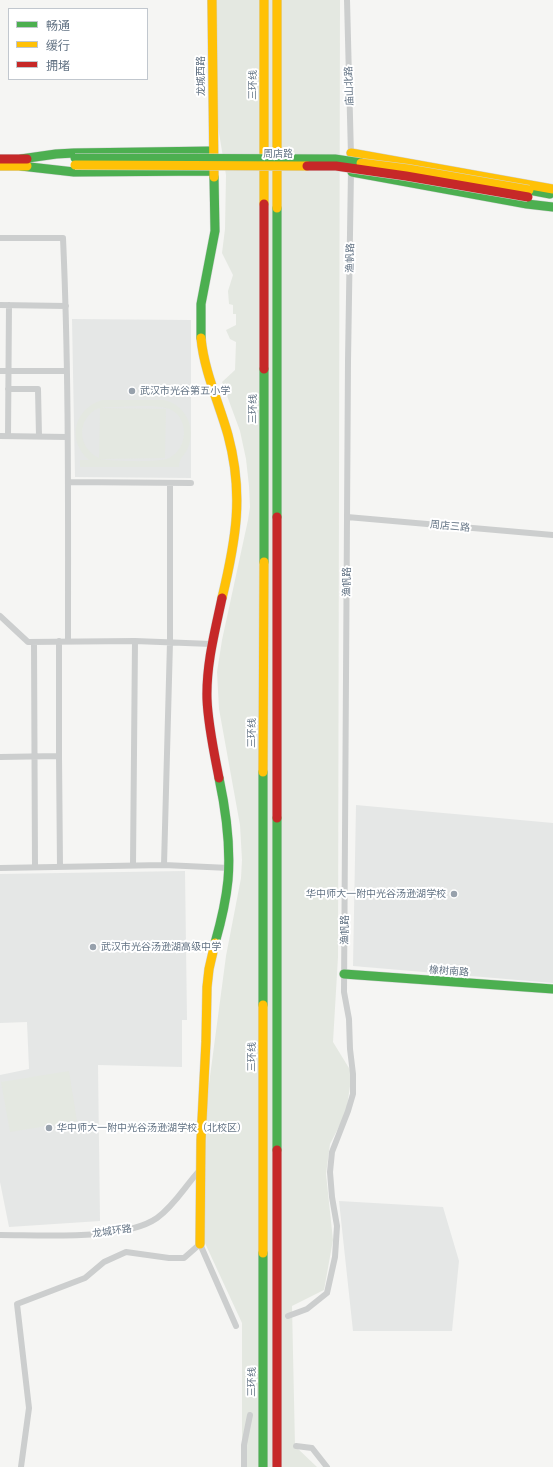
<!DOCTYPE html>
<meta charset="utf-8">
<style>
body{margin:0}
#map{position:relative;width:553px;height:1467px;overflow:hidden;background:#f5f5f3;font-family:Barlow,"Noto Sans SC",sans-serif}
canvas{display:block}
.legend{position:absolute;left:8px;top:8px;width:140px;height:72px;box-sizing:border-box;background:#fff;border:1px solid #c1c7ce;margin:0;padding:5px 7px;list-style:none;font-size:12px;color:#647485}
.legend li{display:flex;align-items:center;gap:8px;height:20px}
.legend b{width:20px;border:1px solid #c1c7ce}
</style>
<div id="map">
<canvas width="553" height="1467"></canvas>
<ul class="legend">
<li><b style="height:5px;background:#4caf50"></b>畅通</li>
<li><b style="height:5px;background:#ffc107"></b>缓行</li>
<li><b style="height:5px;background:#c62828"></b>拥堵</li>
</ul>
</div>
<script>
const ctx = document.querySelector('canvas').getContext('2d');
ctx.lineJoin = 'round';
function fill(path, color) { ctx.fillStyle = color; ctx.fill(path, 'evenodd'); }
function trace(path, color, width, dash) { ctx.strokeStyle = color; ctx.lineWidth = width; ctx.lineCap = dash ? 'butt' : 'round'; ctx.setLineDash(dash || []); ctx.stroke(path); }
function label(font, color, halo, rows, align = 'center') {
  ctx.font = font + ' Barlow,"Noto Sans SC",sans-serif'; ctx.lineWidth = 4; ctx.setLineDash([]); ctx.textBaseline = 'middle'; ctx.strokeStyle = halo; ctx.fillStyle = color; for (const [text, x, y, turn = 0] of rows) {
    ctx.save(); ctx.translate(x, y); ctx.rotate((+turn || 0) * Math.PI / 180); ctx.textAlign = isNaN(turn) ? turn : align; if (halo) ctx.strokeText(text, 0, 0); ctx.fillText(text, 0, 0); ctx.restore();
  }
}
fill(new Path2D(`
 M72 319 191 320V478L75 477Z
 M356 805 553 823V983L353 966Z
 M185 871 187 1020H182V1067L98 1065 100 1221 9 1227 0 1182V1075L29 1069 27 1022 0 1023V874Z
 M339 1201 443 1207 459 1261 452 1331H353Z`), '#e5e7e6');
fill(new Path2D(`
 M215 0H340L338 957 333 1042 352 1073 346 1113 330 1144 326 1174 333 1240 324 1290 292 1306 295 1446 317 1467H242V1323L204 1241 207 1099 226 956 241 878 242 860 240 825 219 709 217 672 222 640 248 520 250 507 249 486 246 459 240 431 222 382 235 370 236 342 230 339 226 330 236 325V314H233V305L229 304 228 291 233 275 222 253 225 229 226 175 216 115Z
 M102 400H163C183 403 196 425 189 445 186 455 179 457 179 467H80V460H89C66 440 74 409 102 400ZM108 407C123 407 152 404 166 408 189 413 190 448 169 458 159 463 112 461 100 459L165 458 166 409 100 408ZM99 408 100 409 99 458C77 448 76 418 99 408Z
 M69 1071 77 1121 10 1132 1 1082Z`), '#e4e8e1');
const fast = new Path2D(`
 M21 159 56 154 74 153 213 151
 M21 166 74 172 213 171
 M352 172 527 204 553 207
 M529 190 550 194
 M277 208V517
 M201 338V304L215 231 214 177
 M264 562V369
 M277 818V1150
 M215 943C221 922 226 901 228 880 231 845 226 811 219 778
 M344 974 553 989
 M263 1005V772
 M263 1467V1253`);
const slow = new Path2D(`
 M212 0 214 177
 M277 0V208
 M351 153 553 189
 M0 166H27
 M264 204V0
 M201 338C204 371 219 403 228 435 244 494 236 540 222 598
 M263 772 264 562
 M200 1244 201 1140 206 1041 207 987 209 969 215 943
 M263 1253V1005`);
const jam = new Path2D(`
 M0 159H27
 M264 369V204
 M277 517V818
 M219 778C214 752 208 725 207 699 206 665 215 631 222 598
 M277 1150V1467`);
trace(fast, '#d1d3d3', 10);
trace(slow, '#d1d3d3', 10);
trace(jam, '#d1d3d3', 10);
trace(new Path2D(`
 M347 0 351 156
 M0 238H63C69 372 68 507 68 641
 M0 305 66 306
 M0 371H67
 M8 389H38L39 436
 M0 436 67 437
 M8 436 9 305
 M68 482 191 483
 M347 517 553 535
 M0 616 28 642 135 641 211 644
 M34 642 35 867
 M59 756 60 867
 M0 757 59 756V641
 M133 865 135 641
 M164 865 170 642V483
 M0 868 164 865 229 868
 M0 1235C41 1235 124 1241 157 1218 175 1205 185 1186 200 1170
 M288 1316 307 1309 327 1293 335 1257 337 1226 332 1197 330 1172 332 1152 348 1111 353 1094V1074L350 1049 349 1019 344 992 348 361 351 170
 M296 1446 312 1448 327 1467
 M21 1467 29 1408 17 1304 85 1278 104 1262 126 1252 169 1258H184L200 1244 236 1326
 M244 1467V1445L250 1415`), '#cccece', 6);
trace(fast, '#4caf50', 9);
trace(slow, '#ffc107', 9);
trace(jam, '#c62828', 9);
const fastBridge = new Path2D(`
 M75 158 335 159 361 163`);
const slowBridge = new Path2D(`
 M361 163 408 169 529 190
 M75 165 307 166`);
const jamBridge = new Path2D(`
 M307 166H336L406 176 528 197`);
trace(fastBridge, '#d1d3d3', 10, []);
trace(slowBridge, '#d1d3d3', 10, []);
trace(jamBridge, '#d1d3d3', 10, []);
trace(fastBridge, '#4caf50', 9);
trace(slowBridge, '#ffc107', 9);
trace(jamBridge, '#c62828', 9);
for (const [x, y, r, color] of [
 [132,391,4,"#97a1ac"],
 [454,894,4,"#97a1ac"],
 [93,947,4,"#97a1ac"],
 [49,1128,4,"#97a1ac"]
]) { const dot = new Path2D(); dot.arc(x, y, r, 0, 2 * Math.PI); ctx.fillStyle = color; ctx.fill(dot); trace(dot, '#fff', 1.5); }
label('10px', '#647485', '#fff', [
 ["龙城西路",201,76,-90],
 ["三环线",253,85,-90],
 ["庙山北路",349,86,-92],
 ["周店路",278,154],
 ["渔帆路",350,258,-89],
 ["三环线",253,409,-90],
 ["周店三路",450,526,5],
 ["渔帆路",347,582,-90],
 ["三环线",252,733,-90],
 ["渔帆路",345,930,-90],
 ["橡树南路",449,971,4],
 ["三环线",252,1057,-90],
 ["龙城环路",112,1231,-8],
 ["三环线",252,1382,-90]
]);
label('10px', '#647485', '#fff', [
 ["武汉市光谷第五小学",140,391],
 ["华中师大一附中光谷汤逊湖学校",446,894,"right"],
 ["武汉市光谷汤逊湖高级中学",101,947],
 ["华中师大一附中光谷汤逊湖学校（北校区）",57,1128]
], 'left');
</script>
